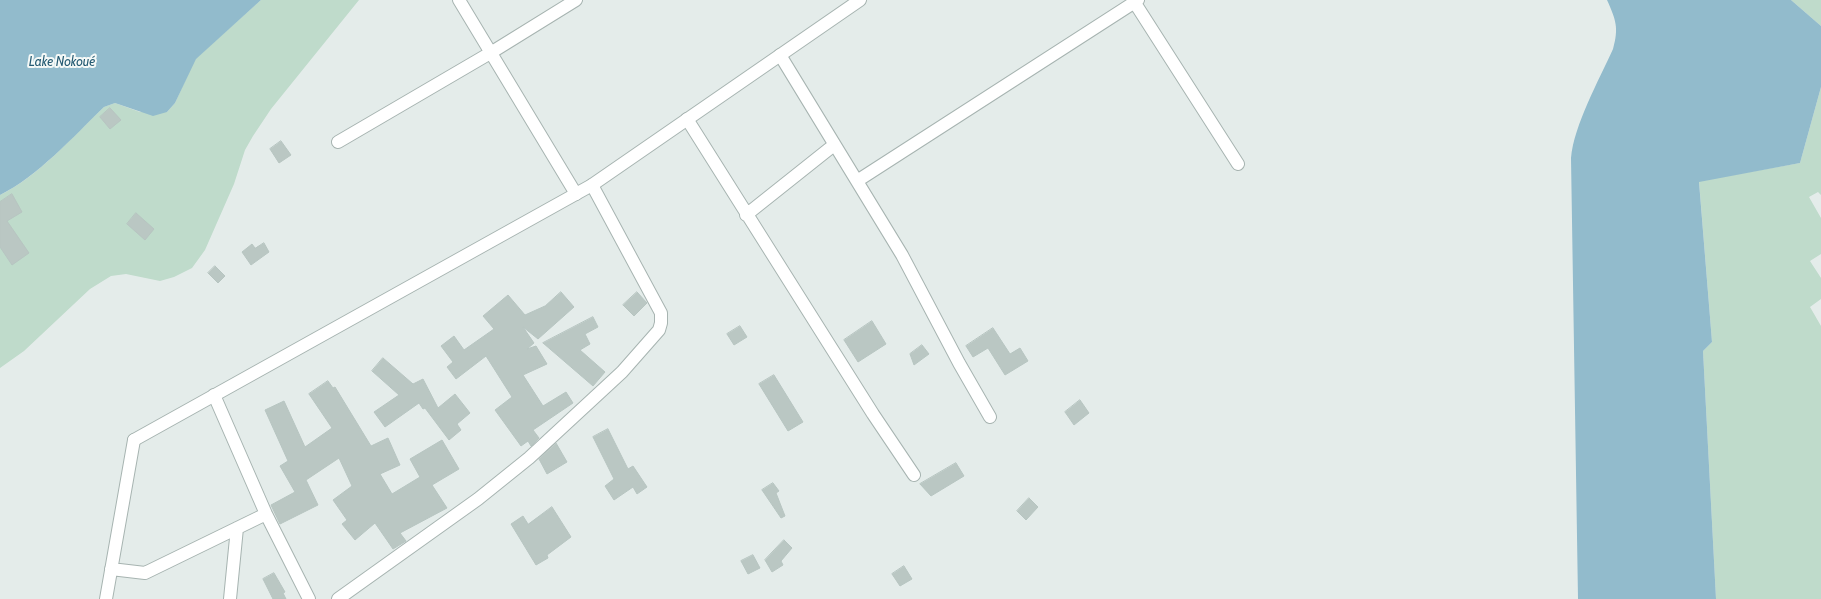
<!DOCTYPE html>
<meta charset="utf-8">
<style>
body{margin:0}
canvas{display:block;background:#e4ecea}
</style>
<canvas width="1821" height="599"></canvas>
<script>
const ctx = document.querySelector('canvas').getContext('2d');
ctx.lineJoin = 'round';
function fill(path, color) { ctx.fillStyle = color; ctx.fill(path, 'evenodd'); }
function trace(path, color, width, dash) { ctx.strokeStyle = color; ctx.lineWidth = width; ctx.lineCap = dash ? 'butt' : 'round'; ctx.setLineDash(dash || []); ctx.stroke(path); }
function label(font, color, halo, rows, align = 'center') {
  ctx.font = font + ' Cabin,sans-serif'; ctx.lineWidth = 4; ctx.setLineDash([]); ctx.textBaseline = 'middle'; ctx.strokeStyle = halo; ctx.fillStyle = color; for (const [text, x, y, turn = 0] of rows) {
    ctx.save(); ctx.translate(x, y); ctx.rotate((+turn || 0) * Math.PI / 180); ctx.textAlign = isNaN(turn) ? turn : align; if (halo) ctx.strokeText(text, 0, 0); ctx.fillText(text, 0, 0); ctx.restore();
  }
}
fill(new Path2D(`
 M261 0H359L271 109 253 136 245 150 234 184 205 250 192 268 174 277 160 281 126 274 111 276 90 289 24 351 0 368V195C39 176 72 137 104 107L115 103 140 112H167L175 103 195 59Z
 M1791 0H1821V26Z
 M1821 87V195L1818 192 1809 197 1821 218V254L1810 261 1821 278V299L1810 307 1821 326V599H1716L1703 351 1712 342 1699 181 1800 163Z`), '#bfdbcb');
fill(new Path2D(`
 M0 0H261L196 59 175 103 167 112 153 116 115 103 104 107C74 136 37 177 0 195Z
 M1607 0H1791L1821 26V87L1800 163 1699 182 1712 342 1703 351 1716 599H1578L1571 158C1574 125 1599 80 1613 49 1619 28 1616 20 1607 0Z`), '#92bbcc');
const building = new Path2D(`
 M110 108 121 120 110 129 100 117Z
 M281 141 291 155 279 163 270 149Z
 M12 194 22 212 7 221 29 253 12 265 0 247V202Z
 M136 213 154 229 145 240 127 224Z
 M264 243 269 252 251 265 242 252 252 244 255 248Z
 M215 266 225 276 218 283 208 273Z
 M561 292 574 307 538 339 523 327 534 343 527 349 536 346 547 364 523 375 543 406 566 392 573 403 533 430 539 438 531 446 528 441 521 446 495 410 512 397 486 356 456 379 447 367 453 362 441 346 454 336 464 350 494 329 483 316 508 295 525 315 545 306Z
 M637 292 647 303 634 316 623 305Z
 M593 317 598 327 585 334 590 344 580 350 605 372 593 386 543 343Z
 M872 321 886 344 858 362 844 340Z
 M740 326 747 337 734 345 727 334Z
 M993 328 1010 354 1020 348 1028 361 1005 375 988 348 973 357 966 346Z
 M922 345 929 354 914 365 910 354Z
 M383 358 413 384 423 379 438 408 455 394 470 413 457 424 461 430 449 440 425 408 423 409 419 403 385 427 374 412 399 395 372 371Z
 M774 375 803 422 788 431 759 384Z
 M328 381 333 388 335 387 371 446 388 438 400 465 380 474 392 494 420 477 410 459 442 440 459 469 432 485 447 508 400 533 406 541 393 549 375 523 355 540 342 524 347 520 333 500 352 486 339 458 306 480 318 505 280 524 271 505 295 492 280 466 288 461 265 410 284 401 305 447 332 428 309 394Z
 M1080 400 1089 413 1074 425 1065 412Z
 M608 429 628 469 633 466 647 487 637 494 633 487 614 500 605 486 614 479 593 437Z
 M556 443 567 462 547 474 539 459Z
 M956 463 964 476 931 496 920 484Z
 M773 483 779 491 776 493 785 516 781 518 762 490Z
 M1029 498 1038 507 1026 520 1017 511Z
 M552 507 571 537 547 555 548 558 536 565 511 524 523 516 528 524Z
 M784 540 792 548 781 561 783 565 772 572 765 560Z
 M753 555 760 568 748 574 741 561Z
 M904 566 912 579 900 586 892 574Z
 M274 573 285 592 283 593 286 599H273L263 579Z`);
fill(building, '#bac7c3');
trace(building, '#b7c5c1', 1);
const minor = new Path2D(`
 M459 0 576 194
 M1133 0 1238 164
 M780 55 902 255 959 363 990 417
 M687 119 873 414 914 475
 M338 142 492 52 576 0
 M857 181 1138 0
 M746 215 834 145
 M214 395 266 514 309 599
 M111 569 145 573 266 514
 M106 599 134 440
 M230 599 237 528
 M338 599 478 499 529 458 622 372 659 330 661 323V313L592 185`);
const tertiary = new Path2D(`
 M134 440 592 185 860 0`);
trace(minor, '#a7b4b1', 14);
trace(tertiary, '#a7b4b1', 14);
trace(minor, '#fff', 12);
trace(tertiary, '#fff', 12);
label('italic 13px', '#255b73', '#f5f9f7', [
 ["Lake Nokoué",62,62]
]);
</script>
